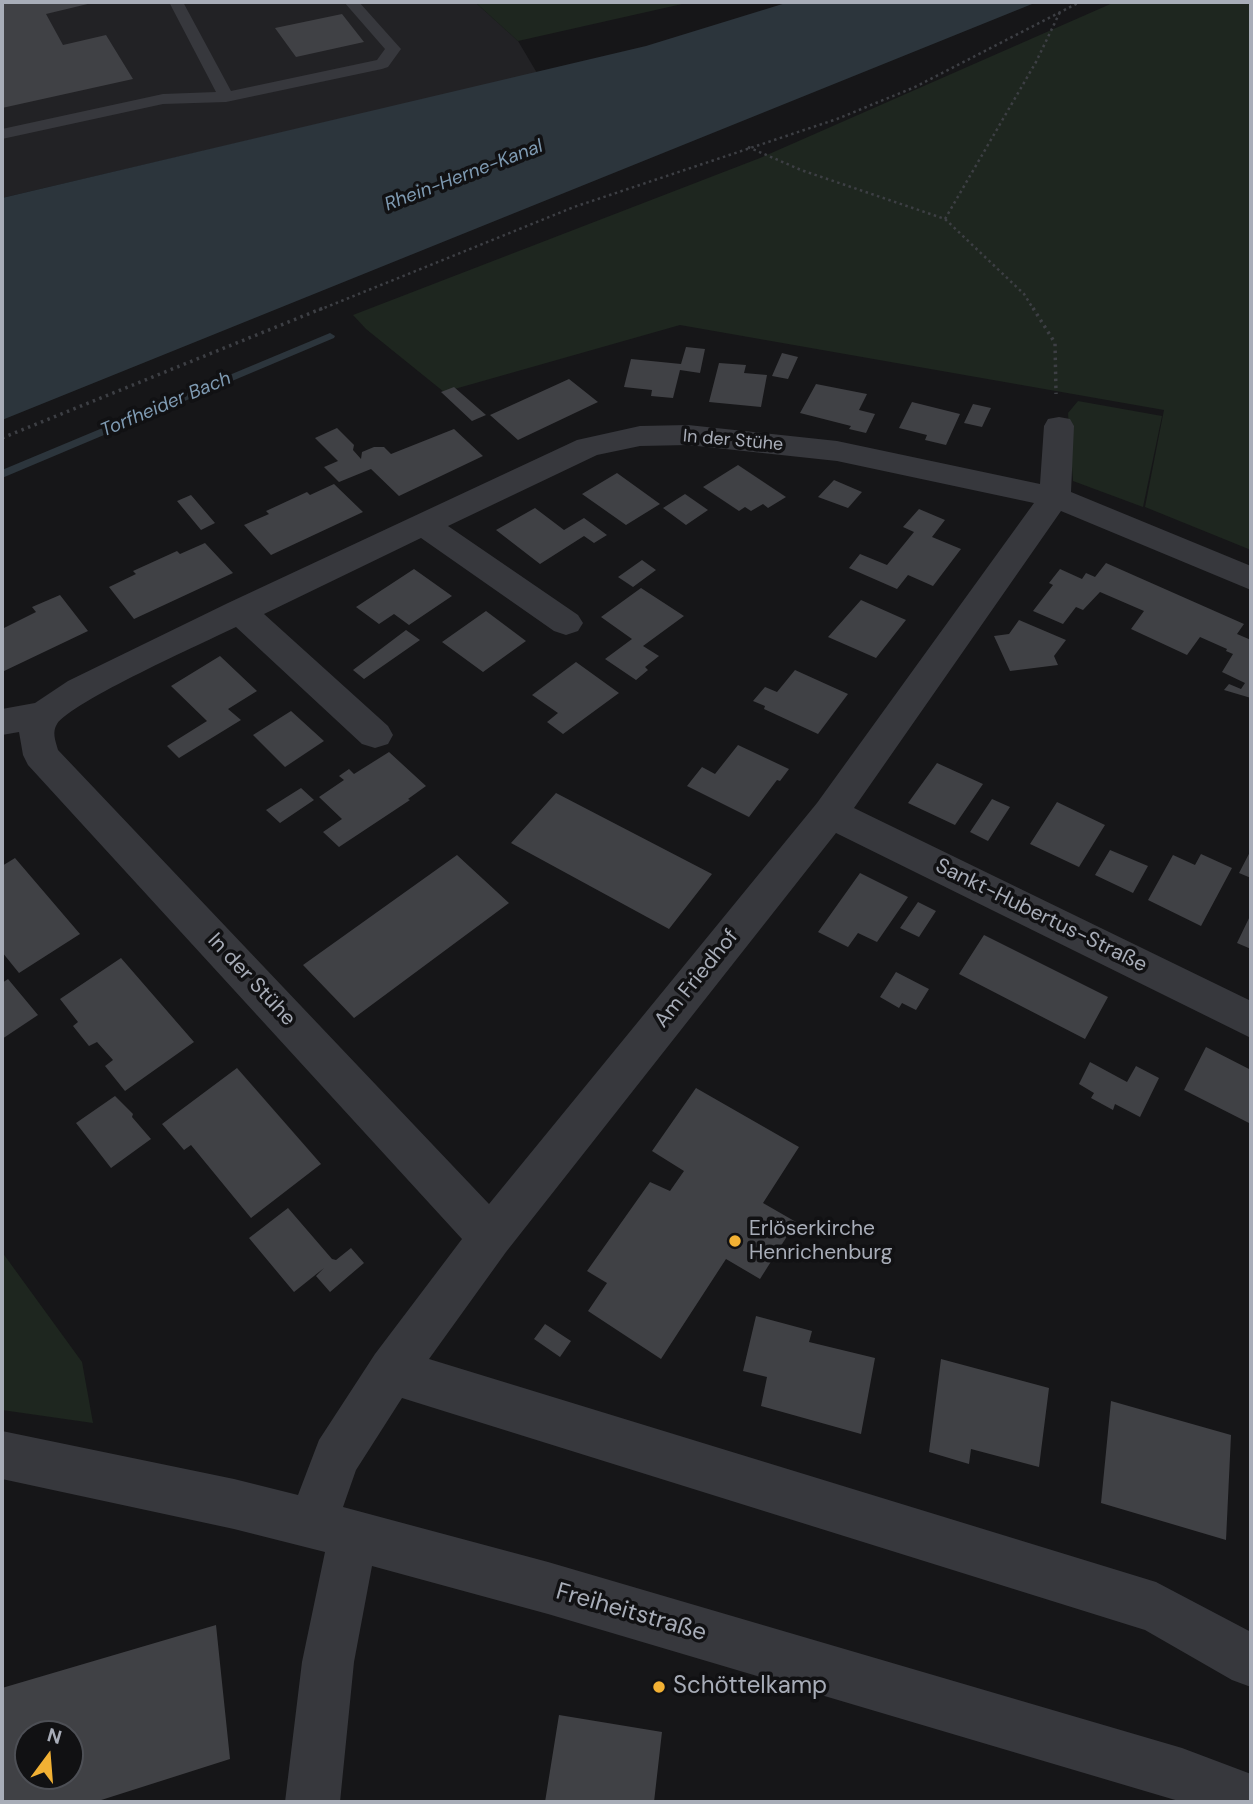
<!DOCTYPE html>
<meta charset="utf-8">
<style>
body{margin:0}
#map{position:relative;width:1253px;height:1804px;overflow:hidden;background:#161618;font-family:"DM Sans",sans-serif}
canvas{display:block}
.frame{position:absolute;inset:0;border:4px solid #a8adb8;pointer-events:none}
.north{position:absolute;left:14px;top:1720px;width:70px;height:70px;box-sizing:border-box;background:#111113;border:2px solid #4d4f55;border-radius:50%;rotate:16deg;font-size:19px;font-weight:700;line-height:28px;text-align:center;color:#a8adb8}
.north::after{content:'';display:block;margin:auto;width:24px;height:32px;background:#f2b134;clip-path:polygon(50% 0,100% 100%,50% 72%,0 100%)}
</style>
<div id="map">
<canvas width="1253" height="1804"></canvas>
<div class="frame"></div>
<div class="north">N</div>
</div>
<script>
const ctx = document.querySelector('canvas').getContext('2d');
ctx.lineJoin = 'round';
function fill(path, color) { ctx.fillStyle = color; ctx.fill(path, 'evenodd'); }
function trace(path, color, width, dash) { ctx.strokeStyle = color; ctx.lineWidth = width; ctx.lineCap = dash ? 'butt' : 'round'; ctx.setLineDash(dash || []); ctx.stroke(path); }
function label(font, color, halo, rows, align = 'center') {
  ctx.font = font + ' "DM Sans",sans-serif'; ctx.lineWidth = 7; ctx.setLineDash([]); ctx.textBaseline = 'middle'; ctx.strokeStyle = halo; ctx.fillStyle = color; for (const [text, x, y, turn = 0] of rows) {
    ctx.save(); ctx.translate(x, y); ctx.rotate((+turn || 0) * Math.PI / 180); ctx.textAlign = isNaN(turn) ? turn : align; if (halo) ctx.strokeText(text, 0, 0); ctx.fillText(text, 0, 0); ctx.restore();
  }
}
fill(new Path2D(`
 M2 2H475L518 41 537 73 2 198Z`), '#222225');
fill(new Path2D(`
 M475 2H691L518 41Z
 M1115 2H1251V550L1145 507 1164 410 680 325 444 392 366 329 353 315 760 158Z
 M1078 401 1162 416 1143 507 1073 481 1068 413Z
 M2 1252 82 1362 93 1423 2 1410Z`), '#1e261f');
fill(new Path2D(`
 M789 2H1037L2 420V198L646 46Z`), '#2c353c');
fill(new Path2D(`
 M330 333 335 336 334 338 2 478V470Z`), '#2c353c');
fill(new Path2D(`
 M2 2H96L46 14 63 45 106 35 133 79 2 108Z
 M342 14 364 42 296 57 275 28Z
 M686 347 705 349 700 373 680 370 673 398 651 396 652 390 624 387 631 359 681 364Z
 M782 353 798 357 788 379 772 376Z
 M719 363 746 365 744 373 767 375 761 407 709 402Z
 M569 379 598 402 518 440 490 415Z
 M816 384 867 394 859 410 875 414 866 433 849 429 851 426 800 413Z
 M454 387 486 415 472 421 441 392Z
 M912 402 960 414 946 445 925 440 927 435 899 428Z
 M973 404 991 408 982 427 964 423Z
 M337 428 354 445 353 450 361 459 362 452 374 447H384L391 454 454 429 483 456 399 496 371 469 339 482 324 467 338 461 315 438Z
 M738 465 786 497 768 508 763 504 751 511 745 507 739 511 703 487Z
 M617 473 660 504 626 525 582 494Z
 M834 480 862 492 848 508 818 497Z
 M334 484 363 512 271 555 244 525 269 514 266 511 307 492 310 495Z
 M685 494 708 510 686 525 663 508Z
 M191 495 215 523 201 530 177 501Z
 M535 508 564 530 584 518 607 535 594 543 584 536 540 564 496 530Z
 M919 509 945 520 932 537 961 549 933 586 908 575 897 589 849 568 860 554 887 565 914 532 903 527Z
 M205 543 233 573 134 619 109 587 136 574 133 571 177 551 180 554Z
 M642 560 656 570 633 587 618 577Z
 M1106 563 1244 624 1237 634 1251 640V698L1224 690 1229 684 1241 689 1245 683 1222 672 1233 654 1226 651 1227 649 1200 637 1187 655 1131 629 1144 611 1100 592 1083 610 1076 607 1063 624 1033 611 1053 585 1049 583 1060 569 1082 579 1086 573 1095 577Z
 M414 569 452 596 409 625 394 614 379 624 356 607Z
 M641 588 684 616 643 646 659 656 645 667 648 670 636 680 605 659 632 639 601 617Z
 M60 595 88 631 2 672V629L36 612 32 607Z
 M861 600 906 620 876 658 828 637Z
 M486 611 526 641 483 672 442 642Z
 M1019 620 1066 640 1054 656 1058 665 1010 671 994 636 1009 634Z
 M406 630 420 640 364 679 353 670Z
 M220 656 257 691 228 709 241 720 179 758 167 746 207 721 171 686Z
 M576 662 619 693 563 734 547 722 558 713 532 695Z
 M795 670 848 694 818 734 764 709 765 706 753 701 765 687 777 692Z
 M291 711 324 741 285 767 253 735Z
 M738 745 789 769 780 781 777 780 749 817 687 786 702 767 715 774Z
 M389 752 426 786 408 799 410 800 339 847 323 832 342 819 319 797 344 780 339 776 349 769 354 774Z
 M937 763 983 784 955 825 908 803Z
 M301 788 314 800 280 823 266 810Z
 M556 793 712 874 669 929 511 843Z
 M992 799 1010 807 988 841 970 832Z
 M1057 802 1105 825 1079 867 1030 844Z
 M1110 850 1148 866 1133 893 1095 875Z
 M1251 850V878L1239 873Z
 M1201 854 1232 868 1201 926 1148 900 1173 855 1195 865Z
 M457 855 509 903 354 1018 303 965Z
 M15 858 80 934 19 973 2 952V866Z
 M860 873 908 897 877 942 858 933 848 947 818 932Z
 M918 902 936 911 919 937 900 928Z
 M1251 914V949L1237 943Z
 M984 935 1108 997 1085 1039 959 974Z
 M121 958 194 1042 125 1091 105 1066 113 1060 97 1042 89 1046 73 1026 78 1022 60 999Z
 M896 972 929 989 916 1010 902 1003 899 1008 880 997Z
 M8 979 38 1015 2 1039V983Z
 M1206 1047 1251 1070V1124L1184 1090Z
 M1090 1062 1127 1082 1136 1066 1159 1078 1140 1117 1115 1104 1113 1110 1091 1098 1094 1093 1079 1084Z
 M237 1068 321 1164 251 1218 191 1145 184 1150 162 1124Z
 M696 1088 799 1147 763 1203 796 1222 760 1279 726 1259 661 1359 588 1311 607 1283 587 1271 650 1182 670 1191 684 1171 652 1151Z
 M115 1096 133 1114 132 1117 151 1139 111 1168 76 1123Z
 M288 1208 332 1259 336 1260 351 1248 364 1263 330 1292 316 1276 324 1268 294 1292 249 1238Z
 M756 1316 812 1331 809 1342 875 1358 861 1434 761 1406 767 1377 743 1371Z
 M545 1324 571 1341 560 1357 534 1339Z
 M941 1359 1049 1388 1039 1467 971 1449 969 1464 929 1452Z
 M1111 1401 1231 1435 1226 1540 1101 1503Z
 M216 1625 230 1759 95 1802H2V1688ZM28 1734H70V1776H28Z
 M559 1715 662 1732 654 1802H545Z`), '#404145');
trace(new Path2D(`
 M748 147 801 170 945 219 1024 294 1034 310
 M945 219 1036 62 1060 12
 M319 310 574 207 837 119 915 87 1080 2`), '#3d3f44', 2.5, [2.5, 3.5]);
trace(new Path2D(`
 M1033 308 1055 343 1056 394
 M2 438 323 308`), '#3d3f44', 3.5, [2.5, 4.5]);
fill(new Path2D(`
 M169 2H183L231 91 377 60 385 49 344 2H359L401 49 388 67 382 69 226 102 163 104 2 139V129L163 94 216 92Z`), '#37383d');
fill(new Path2D(`
 M1059 417 1070 419 1074 426 1071 492 1251 566V590L1061 511 854 808 1251 1001V1038L836 833 506 1252 429 1359 1156 1582 1251 1632V1687L1232 1680 1145 1630 402 1398 356 1470 343 1507 548 1562 1182 1748 1251 1774V1802H1182L548 1614 372 1566 354 1662 340 1802H285L302 1662 325 1552 234 1529 2 1479V1431L234 1479 298 1495 319 1440 375 1354 462 1239 28 765 23 755 19 732 2 735V709L35 703 68 681 228 603 577 440 640 426 688 425 837 441 1040 484 1044 426 1048 419ZM688 445 837 461 1034 503 817 803 489 1204 58 750C55 740 52 732 57 724 71 702 205 642 236 627L362 744 375 748 388 744 393 735 388 726 264 614 421 538 554 631 566 635 578 631 583 623 578 615 448 526 597 455 640 446Z`), '#37383d');
for (const [x, y, r, color] of [
 [735,1241,7,"#f2b134"],
 [659,1687,7,"#f2b134"]
]) { const dot = new Path2D(); dot.arc(x, y, r, 0, 2 * Math.PI); ctx.fillStyle = color; ctx.fill(dot); trace(dot, '#111113', 2.5); }
label('18px', '#a8adb8', '#111113', [
 ["In der Stühe",733,441,5]
]);
label('italic 19px', '#7f9bb3', '#111113', [
 ["Rhein-Herne-Kanal",464,176,-21],
 ["Torfheider Bach",166,405,-23]
]);
label('21px', '#a8adb8', '#111113', [
 ["Sankt-Hubertus-Straße",1041,916,26],
 ["Am Friedhof",697,979,-51],
 ["In der Stühe",251,980,47]
]);
label('21px', '#a8adb8', '#111113', [
 ["Erlöserkirche",749,1229],
 ["Henrichenburg",749,1253]
], 'left');
label('24px', '#a8adb8', '#111113', [
 ["Freiheitstraße",631,1613,16]
]);
label('24px', '#a8adb8', '#111113', [
 ["Schöttelkamp",673,1687]
], 'left');
</script>
